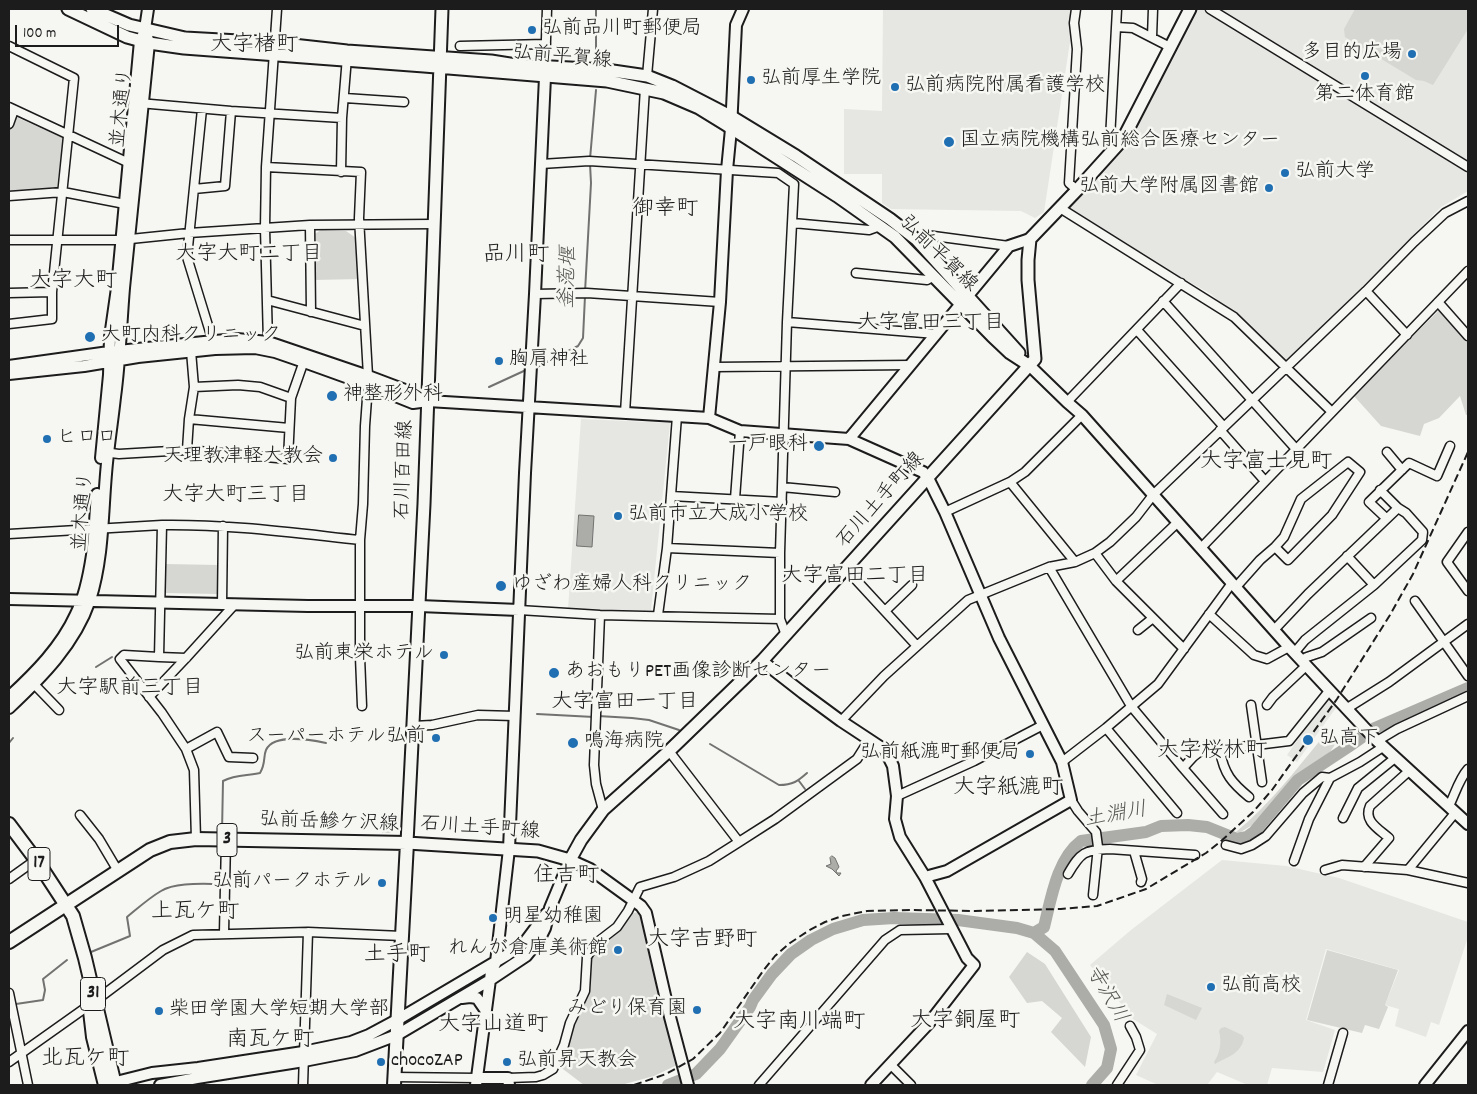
<!DOCTYPE html>
<meta charset="utf-8">
<style>
body{margin:0}
#map{position:relative;width:1477px;height:1094px;overflow:hidden;background:#f6f6f2;font-family:Dekko,sans-serif}
canvas{display:block}
.frame{position:absolute;inset:0;border:10px solid #1c1c1c;pointer-events:none}
.scale{position:absolute;left:15px;top:25px;width:104px;height:22px;box-sizing:border-box;border:2px solid #1c1c1c;border-top:0;padding-left:6px;font-size:15px;line-height:18px;white-space:nowrap;color:#1c1c1c;-webkit-text-stroke:4px #f6f6f2;paint-order:stroke}
</style>
<div id="map">
<canvas width="1477" height="1094"></canvas>
<div class="frame"></div>
<div class="scale">100 m</div>
</div>
<script>
const ctx = document.querySelector('canvas').getContext('2d');
ctx.lineJoin = 'round';
function fill(path, color) { ctx.fillStyle = color; ctx.fill(path, 'evenodd'); }
function trace(path, color, width, dash) { ctx.strokeStyle = color; ctx.lineWidth = width; ctx.lineCap = dash ? 'butt' : 'round'; ctx.setLineDash(dash || []); ctx.stroke(path); }
function label(font, color, halo, rows, align = 'center') {
  ctx.font = font + ' Dekko,"Klee One",sans-serif'; ctx.lineWidth = 5; ctx.setLineDash([]); ctx.textBaseline = 'middle'; ctx.strokeStyle = halo; ctx.fillStyle = color; for (const [text, x, y, turn = 0] of rows) {
    ctx.save(); ctx.translate(x, y); ctx.rotate((+turn || 0) * Math.PI / 180); ctx.textAlign = isNaN(turn) ? turn : align; if (halo) ctx.strokeText(text, 0, 0); ctx.fillText(text, 0, 0); ctx.restore();
  }
}
fill(new Path2D(`
 M883 9H1075L1044 212 1035 218 1021 211 891 209 882 203V174H844V109L882 111Z
 M1199 9H1468V191L1441 207 1286 363 1211 294 1108 237 1068 210 1129 143Z
 M581 419 670 423 651 610 604 611 568 609Z
 M1328 694 1338 705 1297 762 1287 755 1308 725 1307 721Z
 M1222 860 1286 866 1339 878 1468 922V937L1439 1025 1431 1022 1426 1037 1395 1026 1399 1009 1385 1005 1399 970 1326 949 1306 1020 1335 1030 1323 1072 1272 1068 1267 1085H1248L1217 1072 1207 1085H1158L1136 1075 1157 1034 1133 1019 1090 965 1131 930Z`), '#e6e6e2');
fill(new Path2D(`
 M1355 9H1468V29L1433 85 1424 81 1416 80 1345 37 1344 29Z
 M14 116 63 138 57 187 9 193V132Z
 M321 230 346 231 356 238 360 279 314 280 313 235Z
 M1440 309 1468 339V415H1466L1460 396 1439 418 1424 424 1420 436 1381 426 1354 396Z
 M165 564 218 565 217 594 165 593Z
 M1330 736 1338 740 1330 752 1294 781 1254 824 1239 833 1236 832C1269 805 1295 771 1322 738Z
 M383 814 399 815 398 825 391 833H382Z
 M638 912 641 914 664 1019 679 1064 654 1076 621 1085H584L559 1066 562 1062 566 1051 591 956 630 914Z
 M1327 950 1398 970 1385 1005 1388 1007 1379 1029 1365 1025 1362 1033 1307 1020Z
 M1027 952 1045 964 1091 1037 1085 1067 1051 1032 1062 1018 1042 1001 1027 1003 1009 977Z
 M1167 994 1202 1008 1196 1020 1164 1005Z
 M1225 1027 1242 1035 1244 1038C1241 1054 1227 1057 1215 1064L1214 1062C1220 1053 1222 1042 1219 1031L1221 1028Z`), '#d6d6d2');
const water = new Path2D(`
 M579 515 594 516 592 547 577 546Z
 M832 856 835 858 839 867 836 871 837 873H841L839 876 832 869 826 866 831 864 830 858Z`);
fill(water, '#acaca9');
trace(water, '#727271', 1);
trace(new Path2D(`
 M596 61V9
 M590 159 596 90
 M585 292 591 183 590 164
 M537 367 578 346 583 338 585 296
 M489 387 526 370
 M96 667 112 657
 M537 714 594 717
 M598 716 632 718 649 720 679 730
 M353 736 362 733
 M9 743 13 738
 M710 744 779 785C793 785 798 781 807 773
 M799 781 805 789
 M222 832 223 781C236 774 247 776 260 773 266 763 263 757 266 750 274 733 312 740 326 743
 M91 952 130 936 127 917C138 908 149 898 161 891 175 882 204 884 219 884
 M16 1004 43 1000 45 990 43 979 67 960`), '#727271', 2);
trace(new Path2D(`
 M1034 933 1044 927C1051 899 1057 859 1081 841L1146 832 1161 826 1188 825 1207 827 1237 839 1247 837 1254 832 1298 780 1348 747 1375 728 1468 688
 M668 1085 696 1074 720 1049 750 1007 753 1000 772 974 791 954 811 940 833 929 863 920 894 918 958 920 1017 928 1034 933 1055 951 1104 1025 1111 1049 1107 1068 1092 1085`), '#acaca9', 12);
const minor = new Path2D(`
 M1076 9 1074 23 1077 49 1069 183 1077 190
 M1210 9 1468 167
 M1116 27 1133 28 1170 47
 M1152 37 1153 9
 M9 46 74 78 52 292V319L9 324
 M460 46 546 44
 M545 69 547 9
 M647 76 653 9
 M345 98 404 102
 M139 103 231 111 342 118
 M9 107 129 163H132
 M202 109 187 257 214 345
 M9 124 14 110
 M1117 146 1110 139 1117 9
 M541 164 589 161 778 173 794 184 787 322 780 553V619L786 635
 M266 167 361 172 359 218 368 376
 M341 172 342 118 347 57
 M194 189 225 186 231 111
 M9 196 63 192 125 204
 M1060 208 1234 317 1332 412
 M793 223 869 230 880 226
 M310 225 311 312
 M9 240H121L189 233 310 225 434 224
 M917 240 926 235 1009 246
 M856 273 927 280 934 276
 M1366 291 1407 335
 M9 293 52 292
 M535 294 587 293 720 302
 M267 300 365 326
 M1163 301 1296 449
 M1438 302 1468 336
 M787 322 936 334
 M1137 330 1224 427
 M268 342 265 228 266 167 277 9
 M715 367 910 365
 M194 387 238 385 260 387 291 398
 M1067 402 1181 283
 M625 413 645 88
 M189 419 289 428
 M1220 430 1265 481
 M187 450 189 419 194 387 191 351
 M103 452 119 454 187 450 288 459 291 398 305 358
 M1387 452 1402 470
 M1010 482 1075 562
 M782 487 835 492
 M671 496 782 502
 M735 499 740 431
 M945 512 1010 482 1025 472 1082 415
 M1386 518 1369 502 1409 463 1437 476 1450 446
 M162 525C228 524 294 533 360 540
 M1468 532 1447 562 1468 591
 M9 534 162 525 159 657 124 655 120 659 162 713 186 749 194 770 196 839
 M667 548 780 553
 M1201 548 1468 271
 M1095 553 1116 581 1184 649
 M1049 567 1131 706 1183 768 1193 757 1207 746 1220 751 1224 749 1289 741 1329 691
 M846 569 917 646
 M1116 581 1178 522
 M1374 585 1422 540 1423 532 1406 513 1398 508 1380 490
 M1236 587 1260 560 1275 547 1284 537 1301 499 1348 462 1360 472 1332 515 1288 560 1275 547
 M1415 601 1468 676
 M222 604 223 526
 M519 610 600 615 780 619
 M885 611 912 585
 M1209 614 1254 655 1267 659 1289 647
 M600 615 594 765 596 784 603 810
 M658 615 667 548 677 416
 M1138 630 1153 618
 M1274 630 1308 594 1398 508
 M1295 652 1305 640 1374 585 1347 556
 M159 657 186 658
 M1302 660 1307 657 1322 652 1371 618
 M30 680 59 710
 M149 697 186 658 235 604
 M1251 705 1262 782
 M1267 705 1273 697 1307 665
 M362 706 360 657V540L363 504 365 426 368 385
 M1346 709 1389 682 1468 624
 M841 721 884 676 968 600 1049 567 1075 562 1095 553 1110 542 1136 517 1153 495 1366 291 1414 242 1445 213 1468 201
 M413 726 432 725 478 715 515 716
 M1106 728 1177 813
 M1377 741 1397 729 1468 696
 M186 749 217 732 229 757 253 758
 M669 751 739 842
 M1220 751C1224 774 1232 783 1249 797
 M1062 762 1106 728 1158 684 1232 583
 M1183 768 1223 814
 M897 796 974 761 1043 725
 M1071 800 1078 811 1096 832 1098 847 1093 895
 M1449 806C1455 794 1459 779 1468 769
 M80 815 99 839 118 871
 M1343 818 1358 788 1395 758
 M1226 845 1241 849 1252 845 1266 836 1303 793 1322 777 1330 778 1360 762 1383 747
 M1134 851 1142 879 1141 882
 M1294 861 1309 819 1330 778
 M1364 867 1389 838C1379 829 1363 821 1370 806L1409 771
 M1325 870 1342 865 1408 870 1468 883
 M1408 870 1455 813
 M1068 874C1081 852 1084 850 1110 849L1195 855
 M9 879 30 864
 M224 933 226 840
 M9 993 28 1085
 M9 1062 95 1001 163 950 193 935 308 932 402 936
 M891 1065 911 1085
 M394 1077 477 1078
 M508 1078 536 1077 543 1075 553 1069 564 1045 570 1023 585 991 587 957 595 944 617 927 628 911 640 887 674 877 709 861 739 842 775 819 857 759 869 740
 M303 1085 308 932
 M759 1085 885 940 900 930 951 929
 M1117 1085 1140 1050 1136 1037 1130 1026
 M1328 1085 1343 1033`);
const tertiary = new Path2D(`
 M9 366 109 352 204 342 237 339 268 342 368 376 413 393 428 401
 M1030 366 1067 402 1082 415 1289 647 1374 738 1468 824
 M9 374 84 366 138 357 215 349 255 348 275 352 304 362 368 385 413 403 428 401 709 418 740 431 849 439 923 472 928 478 945 512 999 638 1062 762 1071 800 947 871 925 877
 M709 418 720 302 727 170 731 129 736 25 743 9
 M849 439 1009 246 1030 239
 M101 458 109 375 110 337 117 288 140 41 143 35
 M9 599 308 606H419L519 610
 M762 661 803 693 841 721 885 750 893 766 897 796 895 819 900 837 925 877 967 958 974 965 929 1023 871 1085
 M9 697C35 673 61 647 76 614 85 596 89 575 92 555 95 535 95 515 97 494
 M9 708C42 677 75 644 90 600 105 553 102 502 108 454 110 435 113 416 115 397 120 361 121 324 124 288 133 206 140 124 149 43L145 29 148 9
 M462 998 470 997 477 998 486 1011
 M477 1078H508L509 1085
 M108 1084 152 1073 198 1068 303 1052 351 1042 369 1035 397 1020 507 955 525 942 546 914
 M160 1085 197 1078 304 1061 355 1051 397 1035 490 980 526 956 539 940 545 928 550 908 570 860 590 869 641 906 646 913 670 1017 688 1085
 M476 1085 491 972 496 962 509 849 525 473 535 294 545 77
 M1425 1085 1468 1031`);
const secondary = new Path2D(`
 M68 9 127 37 149 43 184 48 424 66 607 81 664 93 699 108 725 124 837 196 895 237 992 336 1010 353 1030 366
 M92 9 129 25 185 38 275 43 347 51 491 61 516 65 606 70 647 76 672 86 732 117 796 156 890 219 917 240 1019 353
 M442 9 424 504 407 843 538 851 570 860 581 840 603 810 669 751 762 661 1035 359 1028 280V260L1030 239 1077 190 1123 139 1190 9`);
const primary = new Path2D(`
 M9 824 39 864 73 916 85 958 115 1085
 M9 942 150 850 170 842 196 839 407 843 394 1085
 M90 1011 93 1037 105 1085`);
trace(minor, '#1c1c1c', 11);
trace(tertiary, '#1c1c1c', 14);
trace(secondary, '#1c1c1c', 15);
trace(primary, '#1c1c1c', 16);
trace(minor, '#f6f6f2', 8);
trace(tertiary, '#f6f6f2', 10);
trace(secondary, '#f6f6f2', 11);
trace(primary, '#f6f6f2', 12);
trace(new Path2D(`
 M634 1085 666 1074 693 1059 720 1033 763 971 775 956 790 943 808 931 825 922 842 916 867 911 912 910 975 911 1061 909 1097 906 1146 889 1206 853 1220 842 1253 812 1272 790 1337 699 1390 615 1413 574 1468 452`), '#1c1c1c', 2, [8, 4]);
for (const [x, y, r, color] of [
 [532,30,5,"#1f6fb2"],
 [1412,54,5,"#1f6fb2"],
 [1365,76,5,"#1f6fb2"],
 [751,80,5,"#1f6fb2"],
 [895,87,5,"#1f6fb2"],
 [949,142,6,"#1f6fb2"],
 [1285,173,5,"#1f6fb2"],
 [1269,188,5,"#1f6fb2"],
 [90,337,6,"#1f6fb2"],
 [499,361,5,"#1f6fb2"],
 [332,396,6,"#1f6fb2"],
 [47,439,5,"#1f6fb2"],
 [819,446,6,"#1f6fb2"],
 [333,458,5,"#1f6fb2"],
 [618,516,5,"#1f6fb2"],
 [501,586,6,"#1f6fb2"],
 [444,655,5,"#1f6fb2"],
 [554,673,6,"#1f6fb2"],
 [436,738,5,"#1f6fb2"],
 [1308,740,6,"#1f6fb2"],
 [573,743,6,"#1f6fb2"],
 [1030,754,5,"#1f6fb2"],
 [382,883,5,"#1f6fb2"],
 [493,918,5,"#1f6fb2"],
 [618,950,5,"#1f6fb2"],
 [1211,987,5,"#1f6fb2"],
 [697,1010,5,"#1f6fb2"],
 [159,1011,5,"#1f6fb2"],
 [381,1062,5,"#1f6fb2"],
 [507,1062,5,"#1f6fb2"]
]) { const dot = new Path2D(); dot.arc(x, y, r, 0, 2 * Math.PI); ctx.fillStyle = color; ctx.fill(dot); trace(dot, '#f6f6f2', 2); }
for (const [x, y, w] of [
 [227,840,20],
 [39,864,22],
 [93,994,25]
]) { const box = new Path2D(); box.roundRect(x - w / 2, y - 16.5, w, 33, 4); ctx.fillStyle = '#f6f6f2'; ctx.fill(box); trace(box, '#1c1c1c', 1); }
label('bold 19px', '#1c1c1c', null, [
 ["3",227,840],
 ["17",39,864],
 ["31",93,994]
]);
label('20px', '#1c1c1c', '#f6f6f2', [
 ["弘前品川町郵便局",542,30],
 ["多目的広場",1402,54,"right"],
 ["弘前厚生学院",761,80],
 ["弘前病院附属看護学校",905,87],
 ["第二体育館",1365,96,"center"],
 ["国立病院機構弘前総合医療センター",960,142],
 ["弘前大学",1295,173],
 ["弘前大学附属図書館",1259,188,"right"],
 ["大町内科クリニック",101,337],
 ["胸肩神社",509,361],
 ["神整形外科",343,396],
 ["ヒロロ",57,439],
 ["一戸眼科",808,446,"right"],
 ["天理教津軽大教会",323,458,"right"],
 ["弘前市立大成小学校",628,516],
 ["ゆざわ産婦人科クリニック",512,586],
 ["弘前東栄ホテル",434,655,"right"],
 ["あおもりPET画像診断センター",565,673],
 ["スーパーホテル弘前",426,738,"right"],
 ["弘高下",1319,740],
 ["鳴海病院",584,743],
 ["弘前紙漉町郵便局",1020,754,"right"],
 ["弘前パークホテル",372,883,"right"],
 ["明星幼稚園",503,918],
 ["れんが倉庫美術館",608,950,"right"],
 ["弘前高校",1221,987],
 ["みどり保育園",687,1010,"right"],
 ["柴田学園大学短期大学部",169,1011],
 ["chocoZAP",391,1062],
 ["弘前昇天教会",517,1062]
], 'left');
label('20px', '#1c1c1c', '#f6f6f2', [
 ["弘前平賀線",562,59,5],
 ["並木通り",124,108,-84],
 ["弘前平賀線",937,255,44],
 ["石川百田線",406,470,-88],
 ["石川土手町線",882,501,-48],
 ["並木通り",85,512,-85],
 ["弘前岳鰺ケ沢線",329,824,2],
 ["石川土手町線",480,830,4]
]);
label('21px', '#1c1c1c', '#f6f6f2', [
 ["大字大町二丁目",249,256],
 ["大字富田三丁目",931,325],
 ["大字大町三丁目",236,497],
 ["大字富田二丁目",855,578],
 ["大字駅前三丁目",130,690],
 ["大字富田一丁目",625,704]
]);
label('italic 21px', '#565654', '#f6f6f2', [
 ["釜萢堰",570,278,-88],
 ["土淵川",1116,817,-10],
 ["寺沢川",1105,995,60]
]);
label('22px', '#1c1c1c', '#f6f6f2', [
 ["大字楮町",254,47],
 ["御幸町",665,211],
 ["品川町",516,257],
 ["大字大町",73,283],
 ["大字富士見町",1266,464],
 ["大字桜林町",1212,753],
 ["大字紙漉町",1008,790],
 ["住吉町",566,878],
 ["上瓦ケ町",195,914],
 ["大字吉野町",702,942],
 ["土手町",397,957],
 ["大字銅屋町",965,1023],
 ["大字南川端町",799,1024],
 ["大字山道町",493,1027],
 ["南瓦ケ町",270,1042],
 ["北瓦ケ町",85,1061]
]);
</script>
